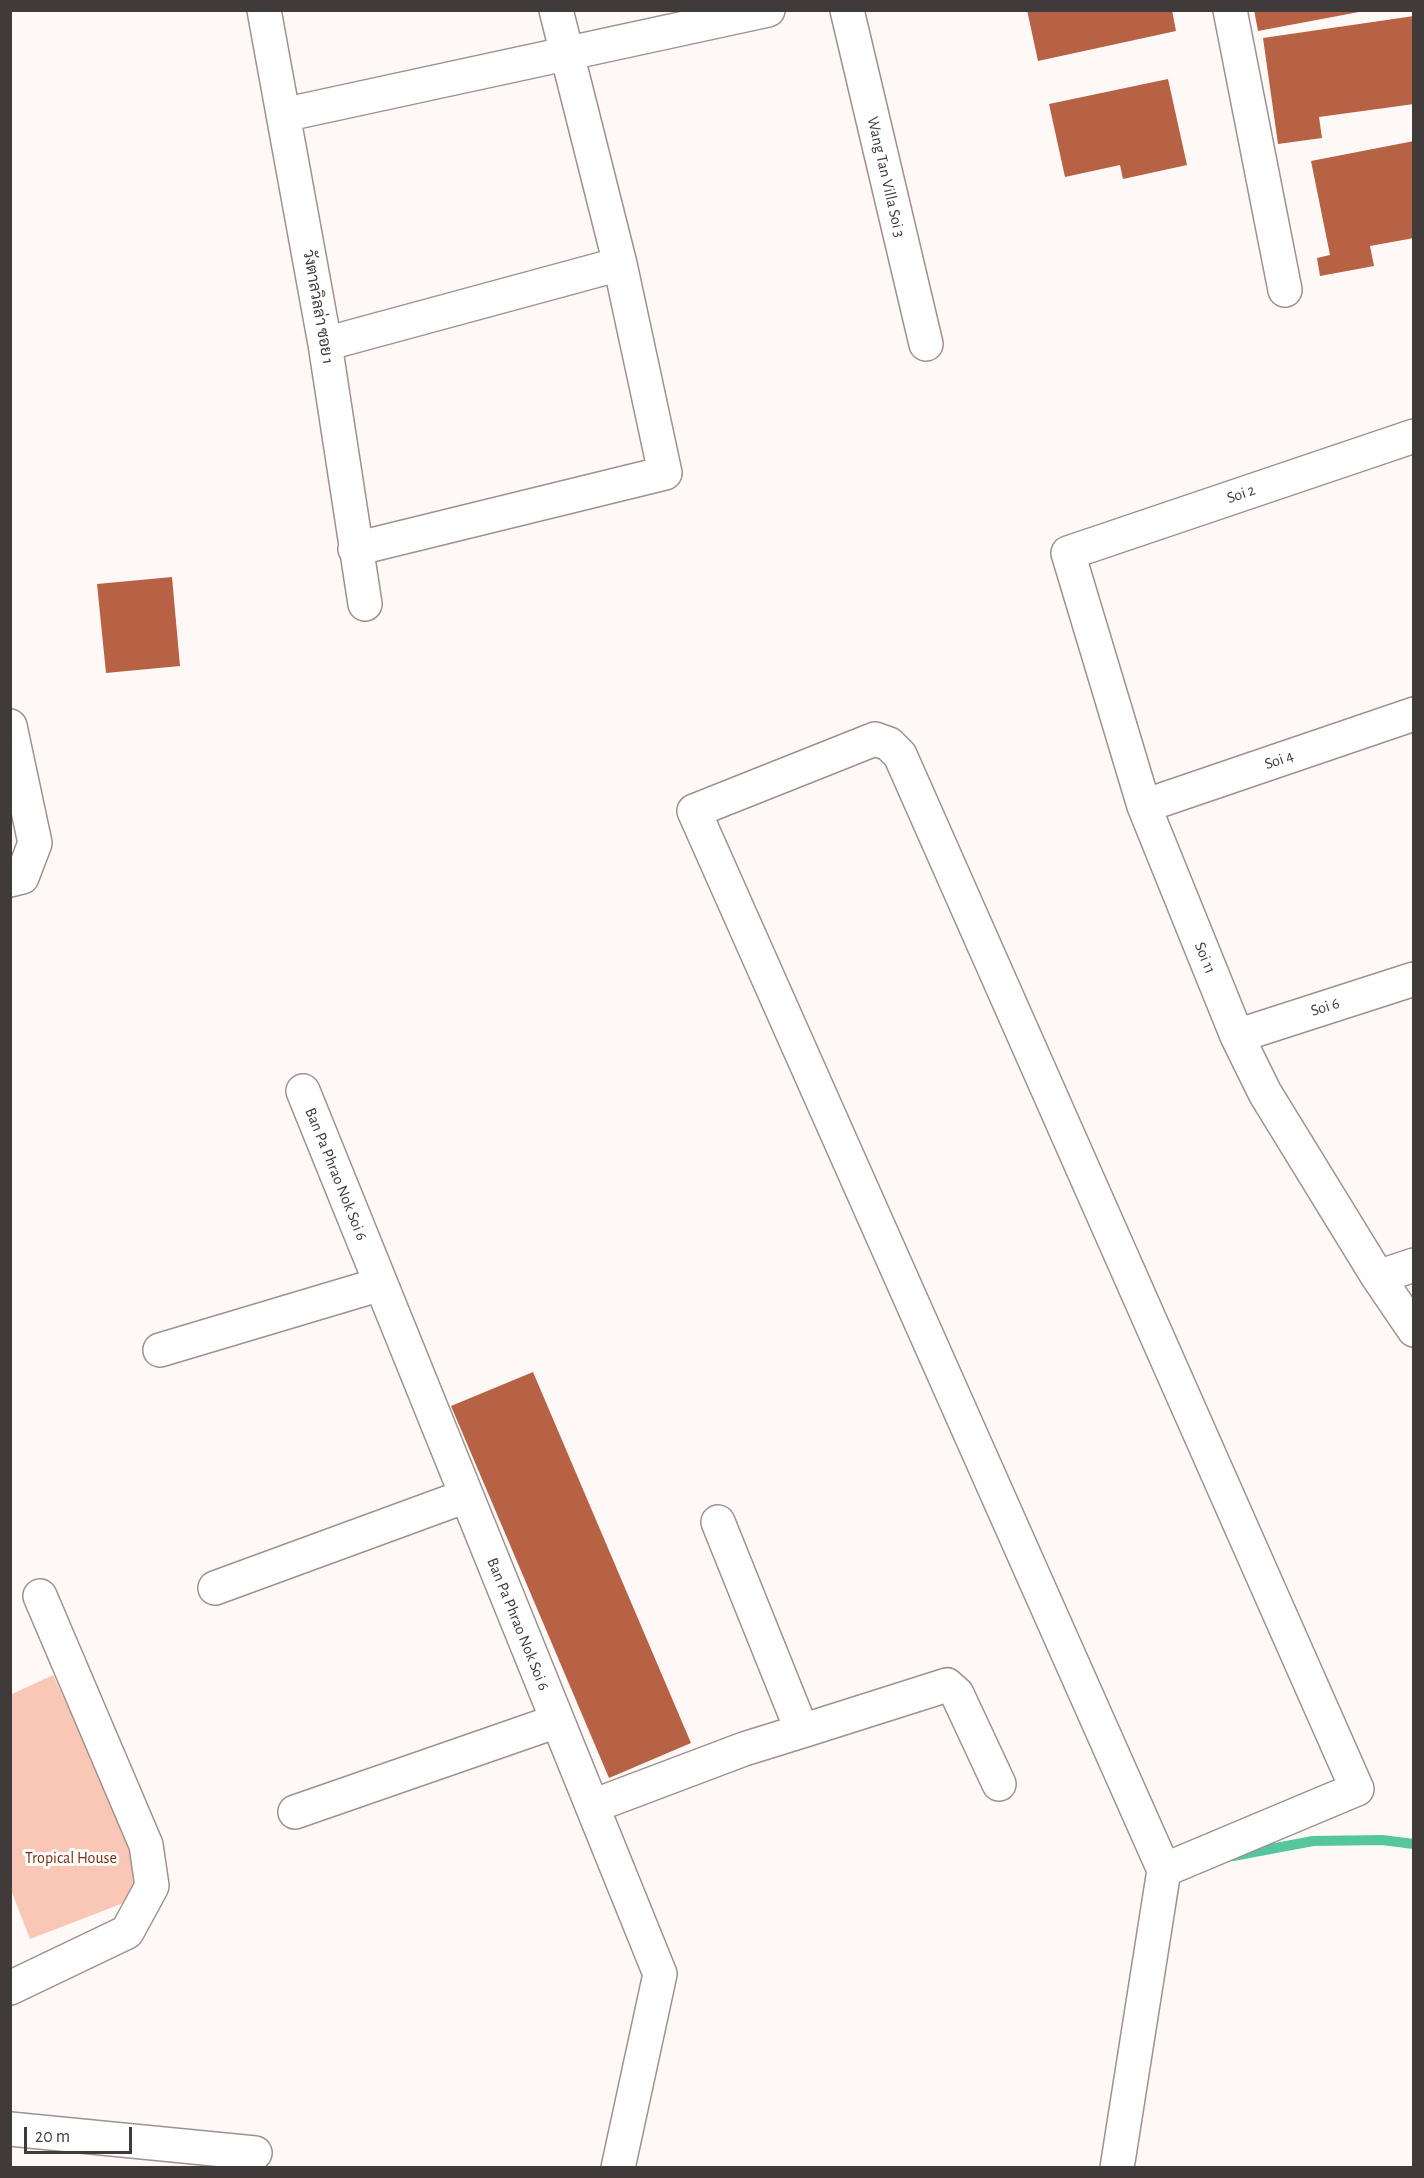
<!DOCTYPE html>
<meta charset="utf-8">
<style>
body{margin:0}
#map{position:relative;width:1424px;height:2178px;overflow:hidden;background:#fef8f7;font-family:"Alegreya Sans",sans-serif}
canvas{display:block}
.frame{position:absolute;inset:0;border:12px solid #403b3a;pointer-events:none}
.scale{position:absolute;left:24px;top:2127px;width:108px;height:27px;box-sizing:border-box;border:3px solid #403b3a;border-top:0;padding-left:8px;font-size:18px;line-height:21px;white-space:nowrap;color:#403b3a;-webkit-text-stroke:4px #fff;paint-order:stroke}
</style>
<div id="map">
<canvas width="1424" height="2178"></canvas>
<div class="frame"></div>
<div class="scale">20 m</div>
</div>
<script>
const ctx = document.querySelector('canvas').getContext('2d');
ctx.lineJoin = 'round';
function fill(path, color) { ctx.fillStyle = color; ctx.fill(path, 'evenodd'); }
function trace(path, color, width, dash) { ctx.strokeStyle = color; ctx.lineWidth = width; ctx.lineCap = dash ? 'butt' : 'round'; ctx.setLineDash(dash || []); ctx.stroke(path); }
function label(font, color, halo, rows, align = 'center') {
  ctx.font = font + ' "Alegreya Sans",Sarabun,sans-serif'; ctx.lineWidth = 6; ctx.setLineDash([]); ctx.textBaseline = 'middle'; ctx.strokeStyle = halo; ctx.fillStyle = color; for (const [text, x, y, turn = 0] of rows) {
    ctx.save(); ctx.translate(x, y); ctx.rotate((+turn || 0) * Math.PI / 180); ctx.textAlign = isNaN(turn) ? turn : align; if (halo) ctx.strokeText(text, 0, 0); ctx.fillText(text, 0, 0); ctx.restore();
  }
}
fill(new Path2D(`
 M53 1675 152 1886 147 1894 30 1939 11 1890 10 1695Z`), '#fac6b5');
trace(new Path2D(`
 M1233 1856 1313 1841 1382 1840 1414 1844`), '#56c69f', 10);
fill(new Path2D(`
 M1027 10H1172L1176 31 1038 61Z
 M1254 10H1359V12L1258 31Z
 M1414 16V104L1319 117 1322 138 1278 144 1263 38Z
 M1168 79 1187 165 1123 179 1120 165 1065 177 1049 104Z
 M1414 141V238L1370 246 1374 266 1320 276 1317 258 1330 255 1311 161Z
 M172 577 180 666 106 673 97 584Z
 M533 1372 691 1743 609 1778 451 1406Z`), '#b76245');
const minor = new Path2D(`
 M264 10 325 344 365 604
 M847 10 926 344
 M1230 10 1285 290
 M283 115 768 10
 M325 344 620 264
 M1414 436 1068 553 1144 806 1237 1036 1265 1093 1378 1277 1414 1330
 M355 549 665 473 620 264 556 10
 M10 726 35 843 22 877 10 880
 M1144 806 1414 714
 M1237 1036 1414 979
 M303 1091 660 1974 618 2168
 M1378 1277 1414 1265
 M160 1350 381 1284
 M215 1588 466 1496
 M802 1731 947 1685 957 1694 999 1784
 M593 1806 744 1749 802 1731 718 1522
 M295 1812 557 1721
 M10 1988 127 1932 152 1886 146 1845 40 1596
 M10 2129 255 2153
 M1117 2168 1164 1870 694 811 875 739 889 744 900 755 1357 1789 1164 1870`);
trace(minor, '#9d928e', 36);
trace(minor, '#fff', 33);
label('16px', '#403b3a', '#fff', [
 ["Wang Tan Villa Soi 3",886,177,77],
 ["วังตาลวิลล่า ซอย 1",318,307,80],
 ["Soi 2",1241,494,-19],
 ["Soi 4",1279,760,-19],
 ["Soi 11",1205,958,68],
 ["Soi 6",1325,1007,-18],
 ["Ban Pa Phrao Nok Soi 6",336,1174,68],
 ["Ban Pa Phrao Nok Soi 6",518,1624,68]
]);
label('16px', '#7d2d0f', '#fff', [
 ["Tropical House",71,1858]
]);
</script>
